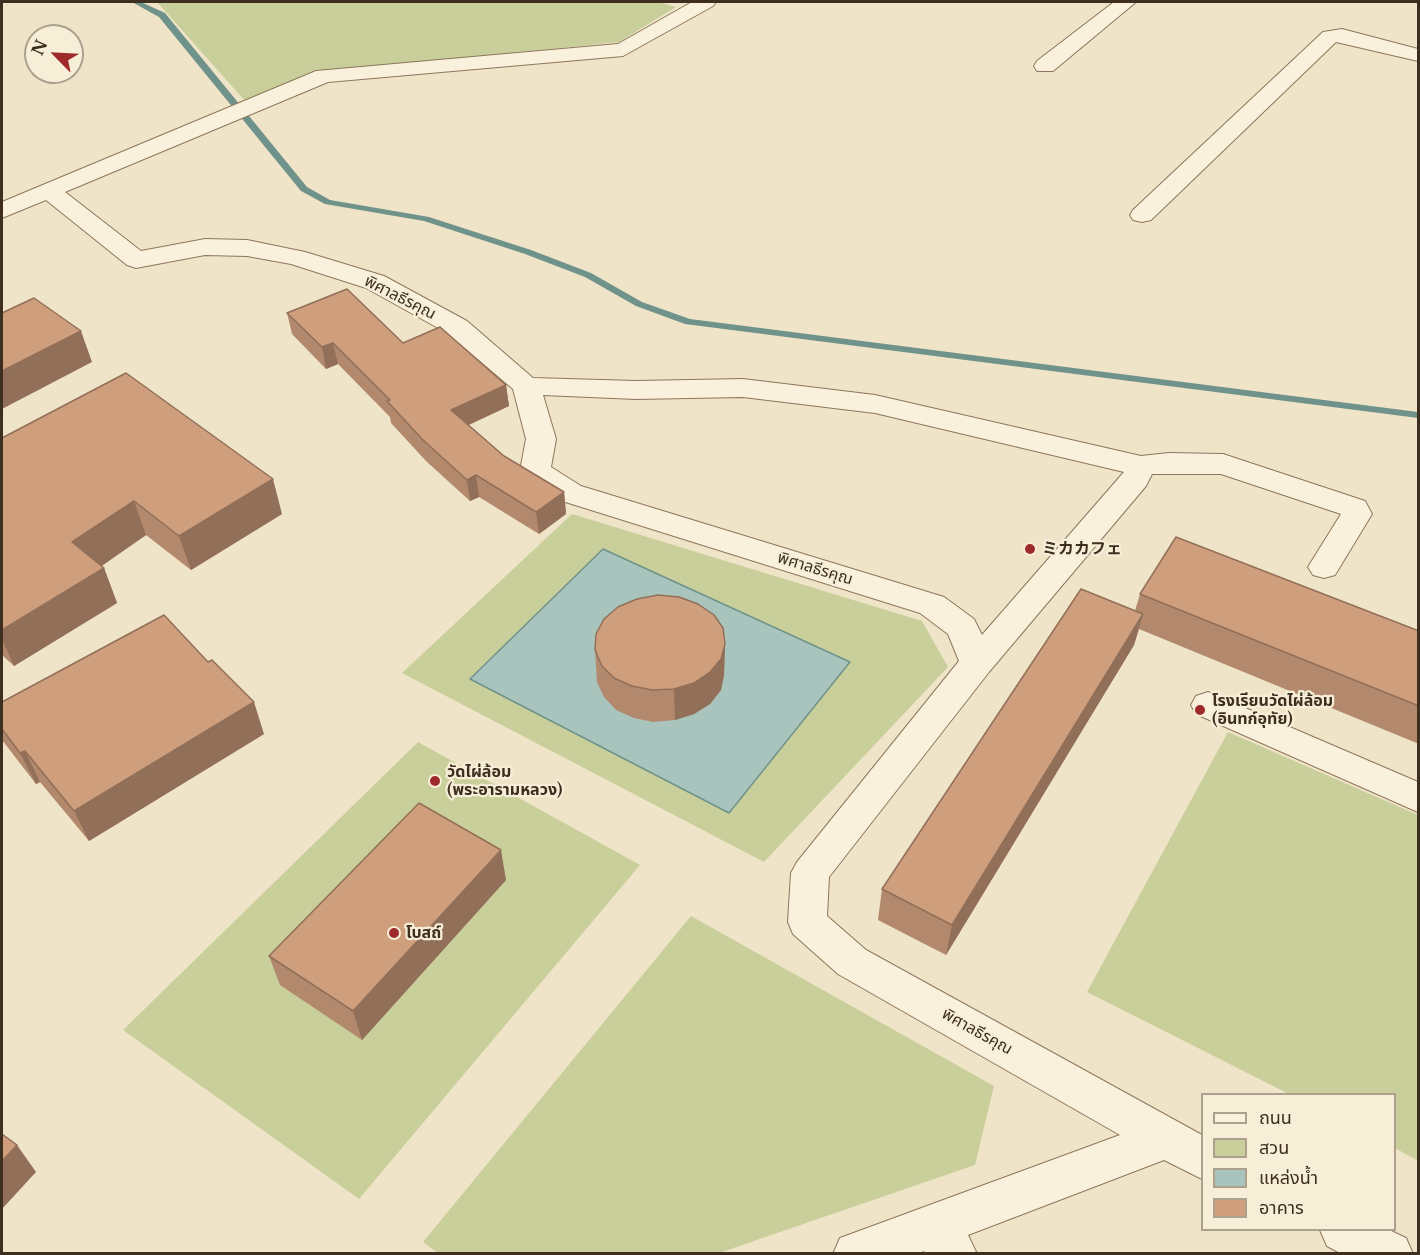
<!DOCTYPE html>
<meta charset="utf-8">
<style>
body{margin:0}
#map{position:relative;width:1420px;height:1255px;overflow:hidden;background:#f0e4c8;font-family:"Libre Baskerville","Noto Sans Thai",serif}
canvas{display:block}
.frame{position:absolute;inset:0;border:3px solid #3d2e20;pointer-events:none}
.legend{position:absolute;left:1201px;top:1093px;width:195px;height:138px;box-sizing:border-box;background:#f7eed8;border:2px solid #ada18e;margin:0;padding:8px 10px;list-style:none;font-size:18px;color:#3d2e20}
.legend li{display:flex;align-items:center;gap:12px;height:30px}
.legend b{width:30px;border:2px solid #ada18e}
.north{position:absolute;left:24px;top:24px;width:60px;height:60px;box-sizing:border-box;background:#f7eed8;border:2px solid #ada18e;border-radius:50%;rotate:294deg;font-size:16px;font-weight:700;line-height:24px;text-align:center;color:#3d2e20}
.north::after{content:'';display:block;margin:auto;width:21px;height:27px;background:#9e2a2b;clip-path:polygon(50% 0,100% 100%,50% 72%,0 100%)}
</style>
<div id="map">
<canvas width="1420" height="1255"></canvas>
<div class="frame"></div>
<ul class="legend">
<li><b style="height:8px;background:#faf1dc"></b>ถนน</li>
<li><b style="height:16px;background:#c9cf9b"></b>สวน</li>
<li><b style="height:16px;background:#a9c4bc"></b>แหล่งน้ำ</li>
<li><b style="height:16px;background:#cf9f7d"></b>อาคาร</li>
</ul>
<div class="north">N</div>
</div>
<script>
const ctx = document.querySelector('canvas').getContext('2d');
ctx.lineJoin = 'round';
function fill(path, color) { ctx.fillStyle = color; ctx.fill(path, 'evenodd'); }
function trace(path, color, width, dash) { ctx.strokeStyle = color; ctx.lineWidth = width; ctx.lineCap = dash ? 'butt' : 'round'; ctx.setLineDash(dash || []); ctx.stroke(path); }
function label(font, color, halo, rows, align = 'center') {
  ctx.font = font + ' "Libre Baskerville","Noto Sans JP","Noto Sans Thai",serif'; ctx.lineWidth = 4.5; ctx.setLineDash([]); ctx.textBaseline = 'middle'; ctx.strokeStyle = halo; ctx.fillStyle = color; for (const [text, x, y, turn = 0] of rows) {
    ctx.save(); ctx.translate(x, y); ctx.rotate((+turn || 0) * Math.PI / 180); ctx.textAlign = isNaN(turn) ? turn : align; if (halo) ctx.strokeText(text, 0, 0); ctx.fillText(text, 0, 0); ctx.restore();
  }
}
fill(new Path2D(`
 M157 2H658L676 7 619 42 307 74 246 102Z
 M572 514 922 621 948 667 764 862 402 673Z
 M1228 732 1418 815V1161L1395 1148 1394 1094H1289L1087 992Z
 M418 742 640 865 359 1199 123 1030Z
 M691 916 994 1086 975 1165 719 1253 439 1254 423 1242Z`), '#c9cf9b');
const water = new Path2D(`
 M603 549 850 662 729 813 470 679Z`);
fill(water, '#a9c4bc');
trace(water, '#6f938a', 1.5);
fill(new Path2D(`
 M132 2H141L165 13 307 187 330 200 429 217 531 250 591 273 642 302 690 319 1418 412V418L685 324 636 306 585 277 525 254 424 221 325 204 301 191 159 17Z`), '#6f938a');
const minor = new Path2D(`
 M692 2H716L713 6 623 56 328 82 65 192 141 251 205 239 247 240 305 252 384 276 467 321 533 378 636 381 743 379 875 395 1141 456 1169 453 1223 454 1365 501 1372 514 1335 575 1324 578 1313 575 1308 567 1341 514 1221 474H1152L1146 486 989 672 829 877 827 916 866 950 1202 1135V1179L1164 1160 968 1235 977 1254H926L924 1251 917 1254H833L840 1238 1120 1135 838 974 793 934 788 922 791 873 797 862 959 661 948 634 920 613 559 500 524 478 520 471 526 439 513 389 447 333 366 288 291 264 247 256 205 255 136 268 127 265 46 200 2 218V202L316 71 618 44ZM543 395 636 399 743 397 875 413 1124 472 982 635 974 619 944 597 581 486 551 467 556 439Z
 M1114 2H1136L1053 71H1037L1034 66 1037 61Z
 M1342 29 1418 49V61L1336 42 1151 220 1142 222 1133 220 1130 215 1133 210 1323 32Z
 M1208 692 1418 782V812L1196 714 1191 705 1196 696Z
 M1320 1230H1389L1406 1238 1413 1254H1342L1327 1246Z`);
trace(minor, '#8d765c', 2);
fill(minor, '#faf1dc');
fill(new Path2D(`
 M287 313 403 343 506 385 509 406 469 425 504 456 564 492 566 514 539 534 479 497 470 501 426 461 391 423 390 417 338 364 326 369 292 334Z
 M2 438 282 514 191 570 146 535 101 566 104 568 117 603 14 666 2 655Z
 M1140 594 1419 631V744L1139 629 1134 645 946 955 878 920 882 889 1135 611Z
 M725 644 724 675 721 690 710 704 694 714 675 720 653 722 634 718 616 710 604 697 597 682 595 650Z
 M2 702 264 734 89 841 40 782 36 784 2 740Z
 M506 880 362 1040 280 985 269 956Z`), '#b2896c');
fill(new Path2D(`
 M81 331 92 362 2 409V371Z
 M333 343 338 364 326 369 322 347Z
 M506 385 509 406 455 431 451 410Z
 M476 475 479 497 470 501 467 480Z
 M273 479 282 514 191 570 179 536Z
 M564 492 566 514 539 534 536 512Z
 M134 501 146 535 86 577 72 542Z
 M104 568 117 603 14 666 2 639V630Z
 M1143 614 1134 645 946 955 952 925Z
 M725 644 724 675 721 690 710 704 694 714 675 720 674 689Z
 M254 702 264 734 89 841 74 811Z
 M25 751 40 782 36 784 20 753Z
 M501 850 506 880 362 1040 353 1011Z
 M17 1145 36 1172 2 1209V1161Z`), '#916f58');
const building = new Path2D(`
 M347 289 403 343 440 327 506 385 451 410 504 456 564 492 536 512 476 475 467 480 422 439 387 401 390 400 333 343 322 347 287 313Z
 M34 298 81 331 2 371V313Z
 M126 373 273 479 179 536 134 501 72 542 104 568 2 630V438Z
 M1176 537 1419 631V706L1140 594Z
 M1081 589 1143 614 952 925 882 889Z
 M658 595 679 597 698 604 714 615 723 628 725 644 721 659 710 672 694 683 674 689 652 690 632 686 614 678 602 666 595 650 596 634 604 619 618 607 637 599Z
 M164 615 208 662 212 660 254 702 74 811 25 751 20 753 2 729V702Z
 M419 803 501 850 353 1011 269 956Z
 M2 1134 17 1145 2 1161Z`);
fill(building, '#cf9f7d');
trace(building, '#916f58', 1.5);
for (const [x, y, r, color] of [
 [1030,549,6,"#9e2a2b"],
 [1200,710,6,"#9e2a2b"],
 [435,781,6,"#9e2a2b"],
 [394,933,6,"#9e2a2b"]
]) { const dot = new Path2D(); dot.arc(x, y, r, 0, 2 * Math.PI); ctx.fillStyle = color; ctx.fill(dot); trace(dot, '#f7eed8', 2); }
label('16px', '#3d2e20', '#f7eed8', [
 ["พิศาลธีรคุณ",400,298,27],
 ["พิศาลธีรคุณ",815,569,17],
 ["พิศาลธีรคุณ",977,1032,29]
]);
label('bold 16px', '#3d2e20', '#f7eed8', [
 ["ミカカフェ",1042,549],
 ["โรงเรียนวัดไผ่ล้อม",1212,701],
 ["(อินทก์อุทัย)",1212,719],
 ["วัดไผ่ล้อม",447,772],
 ["(พระอารามหลวง)",447,790],
 ["โบสถ์",406,933]
], 'left');
</script>
